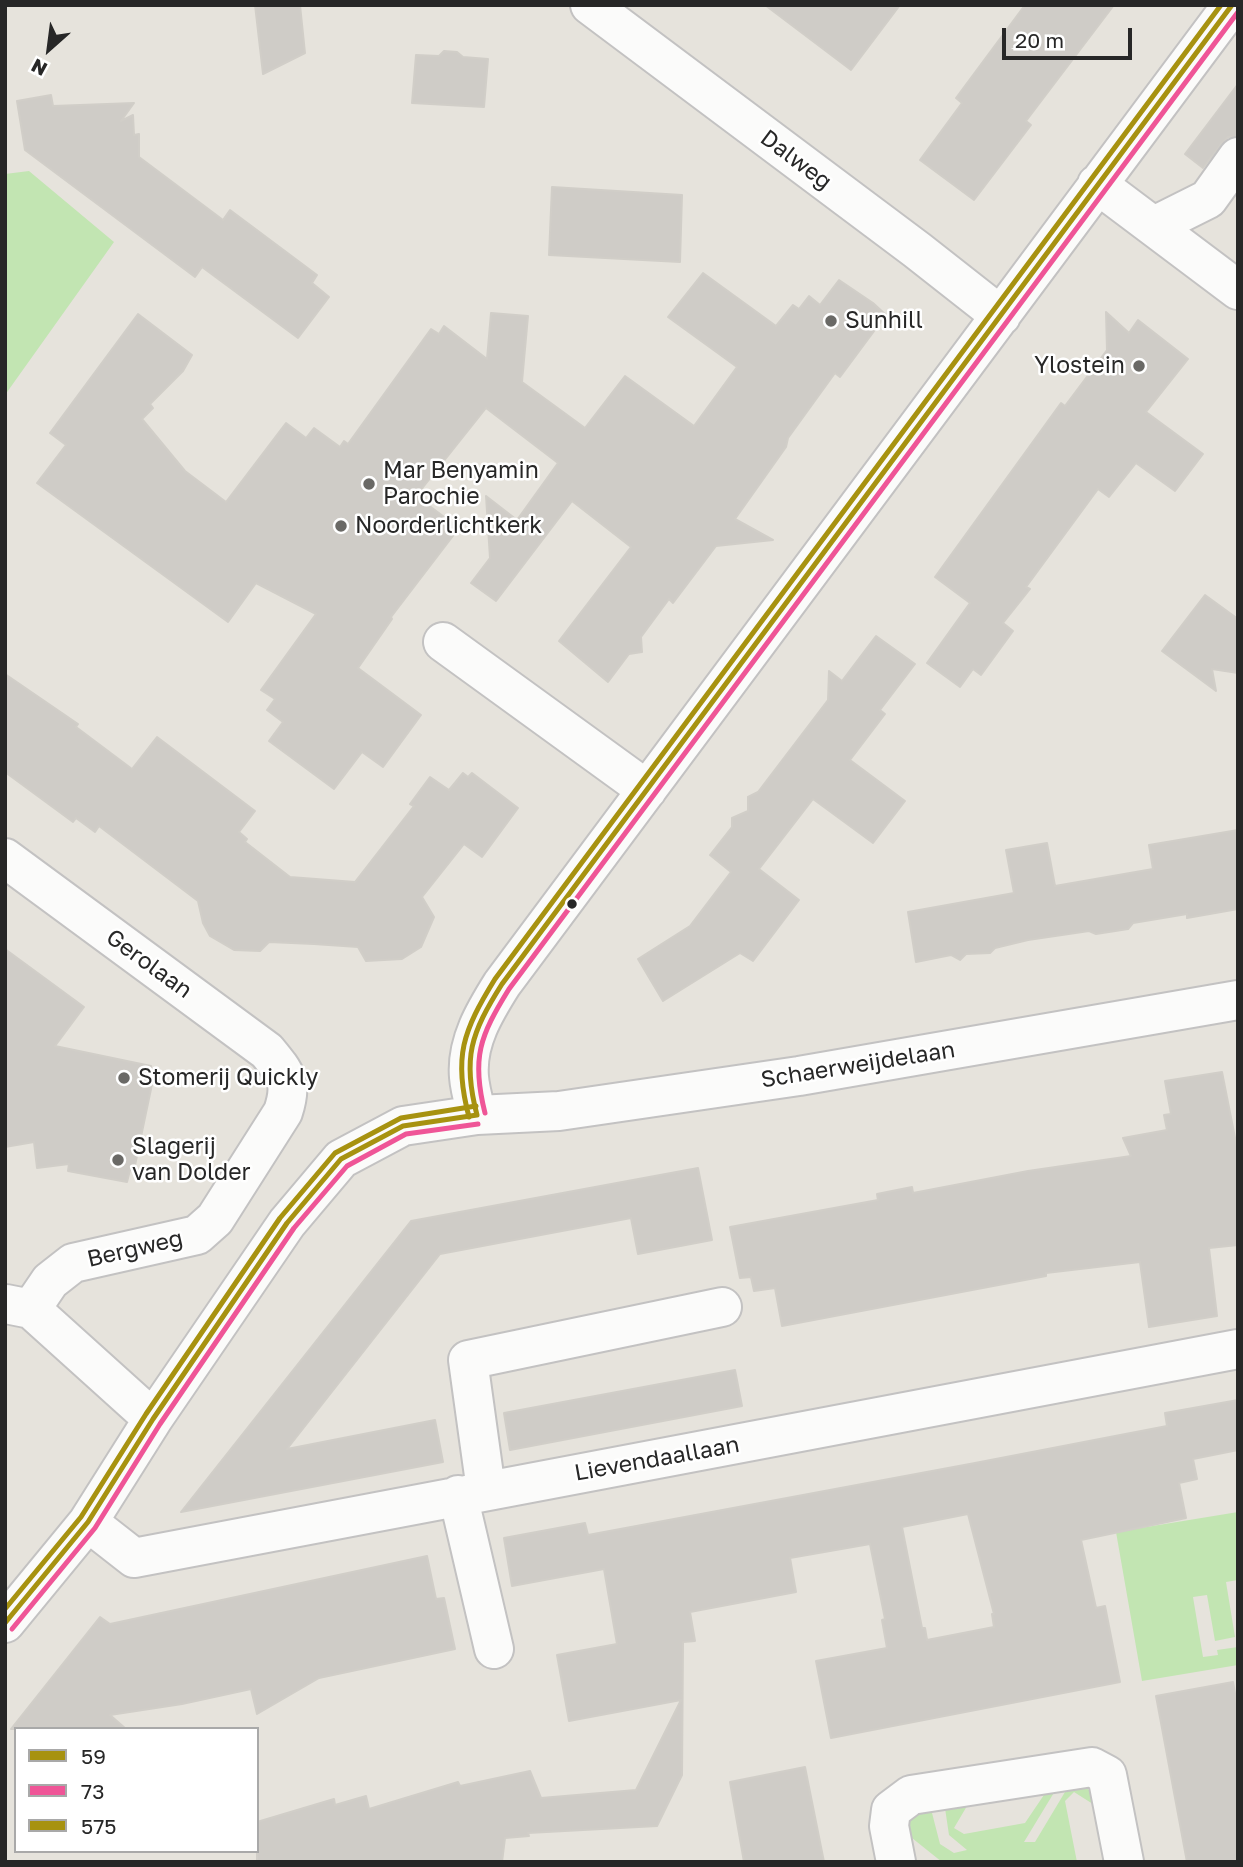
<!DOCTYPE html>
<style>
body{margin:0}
#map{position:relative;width:1243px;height:1867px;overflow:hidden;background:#e6e3dc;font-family:"Golos Text",sans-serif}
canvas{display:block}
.frame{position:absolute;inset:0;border:7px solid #272727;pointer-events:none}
.legend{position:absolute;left:14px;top:1727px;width:245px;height:126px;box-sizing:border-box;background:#fff;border:2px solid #a9a9a9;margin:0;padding:9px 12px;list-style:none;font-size:21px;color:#272727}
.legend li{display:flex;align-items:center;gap:14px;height:35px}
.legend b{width:35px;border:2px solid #a9a9a9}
.north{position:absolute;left:14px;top:14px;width:70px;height:70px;-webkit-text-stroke:5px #fff;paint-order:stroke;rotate:208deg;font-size:19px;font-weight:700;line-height:28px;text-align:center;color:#272727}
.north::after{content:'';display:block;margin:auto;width:24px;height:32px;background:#272727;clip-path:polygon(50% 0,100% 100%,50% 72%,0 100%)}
.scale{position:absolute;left:1002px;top:28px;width:130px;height:32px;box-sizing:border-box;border:4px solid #272727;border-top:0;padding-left:9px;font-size:21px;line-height:24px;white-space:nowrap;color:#272727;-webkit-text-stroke:5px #fff;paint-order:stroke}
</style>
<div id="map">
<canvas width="1243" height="1867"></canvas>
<div class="frame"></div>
<ul class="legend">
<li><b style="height:9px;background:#a79210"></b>59</li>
<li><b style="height:9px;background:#ef5597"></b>73</li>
<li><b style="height:9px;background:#a79210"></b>575</li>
</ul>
<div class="north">N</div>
<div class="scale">20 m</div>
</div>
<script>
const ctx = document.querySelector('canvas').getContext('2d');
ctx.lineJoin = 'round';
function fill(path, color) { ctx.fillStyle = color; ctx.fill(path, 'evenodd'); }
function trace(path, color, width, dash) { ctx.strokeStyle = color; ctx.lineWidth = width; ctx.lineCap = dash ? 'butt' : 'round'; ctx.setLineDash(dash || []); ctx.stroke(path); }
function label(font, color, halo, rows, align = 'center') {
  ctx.font = font + ' "Golos Text",sans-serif'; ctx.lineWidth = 5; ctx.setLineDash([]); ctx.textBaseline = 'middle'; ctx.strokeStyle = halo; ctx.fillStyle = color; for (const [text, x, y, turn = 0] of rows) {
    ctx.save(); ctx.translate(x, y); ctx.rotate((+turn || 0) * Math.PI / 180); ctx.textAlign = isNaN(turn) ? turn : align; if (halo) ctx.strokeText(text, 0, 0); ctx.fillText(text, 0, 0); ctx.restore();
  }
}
fill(new Path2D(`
 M29 171 114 242 5 395V174Z
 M1238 1512V1580L1226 1582 1235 1637 1215 1641 1207 1595 1193 1597 1203 1657 1218 1655 1217 1650 1238 1647V1665L1142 1681 1116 1532Z
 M1071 1782 1084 1785 1097 1798 1096 1806 1074 1792 1065 1801 1077 1862H942L907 1834 906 1824 910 1816 931 1809 940 1844 954 1853 967 1850 949 1835 945 1808 967 1806 954 1828 964 1834 1025 1823 1050 1786H1058L1024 1842H1035Z`), '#c2e5b2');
const building = new Path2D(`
 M255 5H300L305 53 263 74Z
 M765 5H900L851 70Z
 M1025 5H1114L1026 121 1031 125 974 200 920 160 962 103 956 98Z
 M444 51 457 52 463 57 488 59 484 107 412 103 416 55 439 56Z
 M1238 84V136L1228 137 1221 144 1203 168 1185 154Z
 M51 95 53 106 134 103 121 121 133 115 134 135 139 134V157L223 220 230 210 317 275 312 283 329 297 298 338 202 267 195 277 25 150 17 101Z
 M552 187 682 195 680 262 549 255Z
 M703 273 776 326 793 305 799 309 809 296 820 305 839 280 873 303 886 315 840 377 835 373 788 438 786 447 735 519 773 540 716 546 673 603 669 599 641 637 642 652 629 654 608 682 559 641 631 547 572 501 496 601 471 583 490 558 486 496 517 520 558 463 486 408 416 496 459 528 391 617 392 619 358 668 421 715 383 767 362 752 334 789 269 741 283 722 267 710 275 699 261 690 316 614 256 583 228 622 37 483 66 445 50 433 138 314 192 355 183 371 150 404 153 408 142 419 185 471 226 502 286 423 306 438 314 428 340 447 344 441 348 444 431 329 439 334 444 326 487 359 491 313 528 316 522 382 585 428 625 376 694 426 737 367 668 317Z
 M1106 312 1129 333 1138 320 1188 359 1146 412 1203 454 1175 491 1136 463 1109 497 1098 489 1026 587 1030 589 1003 623 1013 631 981 675 973 669 960 687 927 663 970 603 935 577 1061 403 1065 406 1107 350Z
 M1205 595 1238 619V673L1212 669 1216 691 1162 651Z
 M876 636 915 664 880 710 885 714 850 760 905 801 873 843 813 799 759 869 799 900 753 961 740 953 663 1001 638 959 690 926 731 872 710 855 732 827V818L748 811V797L758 792 828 700 829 671 842 681Z
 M5 674 78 724 76 727 132 769 157 737 255 811 239 832 247 839 245 842 290 877 355 882 414 806 410 804 430 777 449 790 463 773 468 777 472 773 518 808 482 857 464 844 422 897 434 917 421 947 402 959 366 961 358 947 314 944 269 942 260 951 234 950 210 936 203 923 198 901 99 826 95 832 76 818 73 822 5 772Z
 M1238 830V909L1187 918V914L1133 923 1128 929 1096 934 1089 931 1028 940 995 948 990 953 966 954 960 960 951 955 916 962 908 912 1014 893 1006 850 1047 843 1055 886 1153 869 1149 845Z
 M5 949 84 1007 55 1046 151 1066V1068L155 1070 134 1170H130L127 1182 68 1171 69 1164 37 1168 34 1142 5 1147Z
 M1222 1072 1238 1153V1245L1209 1248 1217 1316 1149 1327 1140 1262 1046 1273V1276L782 1326 775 1288 754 1291 751 1277 740 1278 730 1227 878 1200 877 1194 912 1187 913 1193 1028 1171 1131 1156 1123 1138 1167 1130 1164 1115 1171 1114 1165 1081Z
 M698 1168 712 1240 638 1254 631 1218 440 1254 287 1449 435 1420 443 1462 181 1512 411 1221Z
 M735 1370 742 1406 510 1450 504 1413Z
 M1238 1400V1450L1193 1459 1197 1479 1179 1483 1186 1518 1081 1540 1096 1608 1105 1606 1120 1682 831 1738 816 1661 887 1648 882 1620 885 1619 870 1544 790 1558 796 1592 690 1612 695 1641 683 1642 682 1775 657 1826 528 1833 529 1836 505 1838 502 1862H257V1822L334 1799 335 1805 366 1796 369 1809 458 1782 460 1786 530 1771 541 1798 636 1790 681 1700 569 1721 557 1655 617 1644 604 1569 512 1586 504 1538 585 1523 588 1535 975 1463 1167 1426 1165 1413ZM968 1514 994 1614H992L994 1627 927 1640 925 1628H922L902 1527Z
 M427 1556 436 1599 444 1598 455 1649 319 1678 257 1714 251 1689 182 1704 110 1715 126 1729H11L100 1617 110 1624Z
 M1233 1682 1238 1710V1862H1187L1156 1696Z
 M805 1767 824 1862H744L730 1782Z`);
fill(building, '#cfccc7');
trace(building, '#d1cec8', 2);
const minor = new Path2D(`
 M590 5 917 250 1001 316
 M1097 184 1238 290
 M1154 226 1208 199 1238 157
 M443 642 647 790
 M5 858 267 1051C286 1074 293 1082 283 1112L215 1219 197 1235 73 1263 50 1281 31 1309
 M477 1115C474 1103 470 1090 469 1077 466 1042 485 1011 502 984L1232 5
 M6 1304 31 1309 153 1419
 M486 1490 468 1360 722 1307
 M458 1495 494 1649
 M88 1522 134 1558 1238 1349
 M5 1623 88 1522 153 1419 287 1223 341 1159 403 1126 477 1115 559 1111 799 1076 1238 1000
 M896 1862 889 1826 891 1810 911 1795 1092 1767 1107 1775 1124 1862`);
trace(minor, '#c3c2c2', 42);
trace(minor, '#fbfbfa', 38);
trace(new Path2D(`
 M477 1115C462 1058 471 1033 502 984L1232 5
 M5 1623 88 1522 153 1419 287 1223 341 1159 403 1126 477 1115`), '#a79210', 5);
trace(new Path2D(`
 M485 1113C471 1058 480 1036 509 989L1238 12
 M12 1629 95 1528 160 1424 294 1228 347 1166 406 1134 478 1124`), '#ef5597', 5);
trace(new Path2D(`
 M469 1117C453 1057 463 1031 495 979L1221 5
 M5 1609 81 1517 146 1414 280 1218 335 1153 401 1118 476 1106`), '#a79210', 5);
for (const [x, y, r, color] of [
 [831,321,7,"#6a6966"],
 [1139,366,7,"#6a6966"],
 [369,484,7,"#6a6966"],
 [341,526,7,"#6a6966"],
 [572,904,6,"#272727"],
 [124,1078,7,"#6a6966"],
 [118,1160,7,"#6a6966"]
]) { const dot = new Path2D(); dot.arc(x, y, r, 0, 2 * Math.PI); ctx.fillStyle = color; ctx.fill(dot); trace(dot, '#fff', 2.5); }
label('23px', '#272727', '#fff', [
 ["Dalweg",796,160,37],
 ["Gerolaan",149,964,36],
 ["Schaerweijdelaan",858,1065,-9],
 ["Bergweg",135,1249,-13],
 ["Lievendaallaan",657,1459,-10]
]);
label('23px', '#272727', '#fff', [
 ["Sunhill",845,321],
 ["Ylostein",1125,366,"right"],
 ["Mar Benyamin",383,471],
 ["Parochie",383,497],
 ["Noorderlichtkerk",355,526],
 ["Stomerij Quickly",138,1078],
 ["Slagerij",132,1147],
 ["van Dolder",132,1173]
], 'left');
</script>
